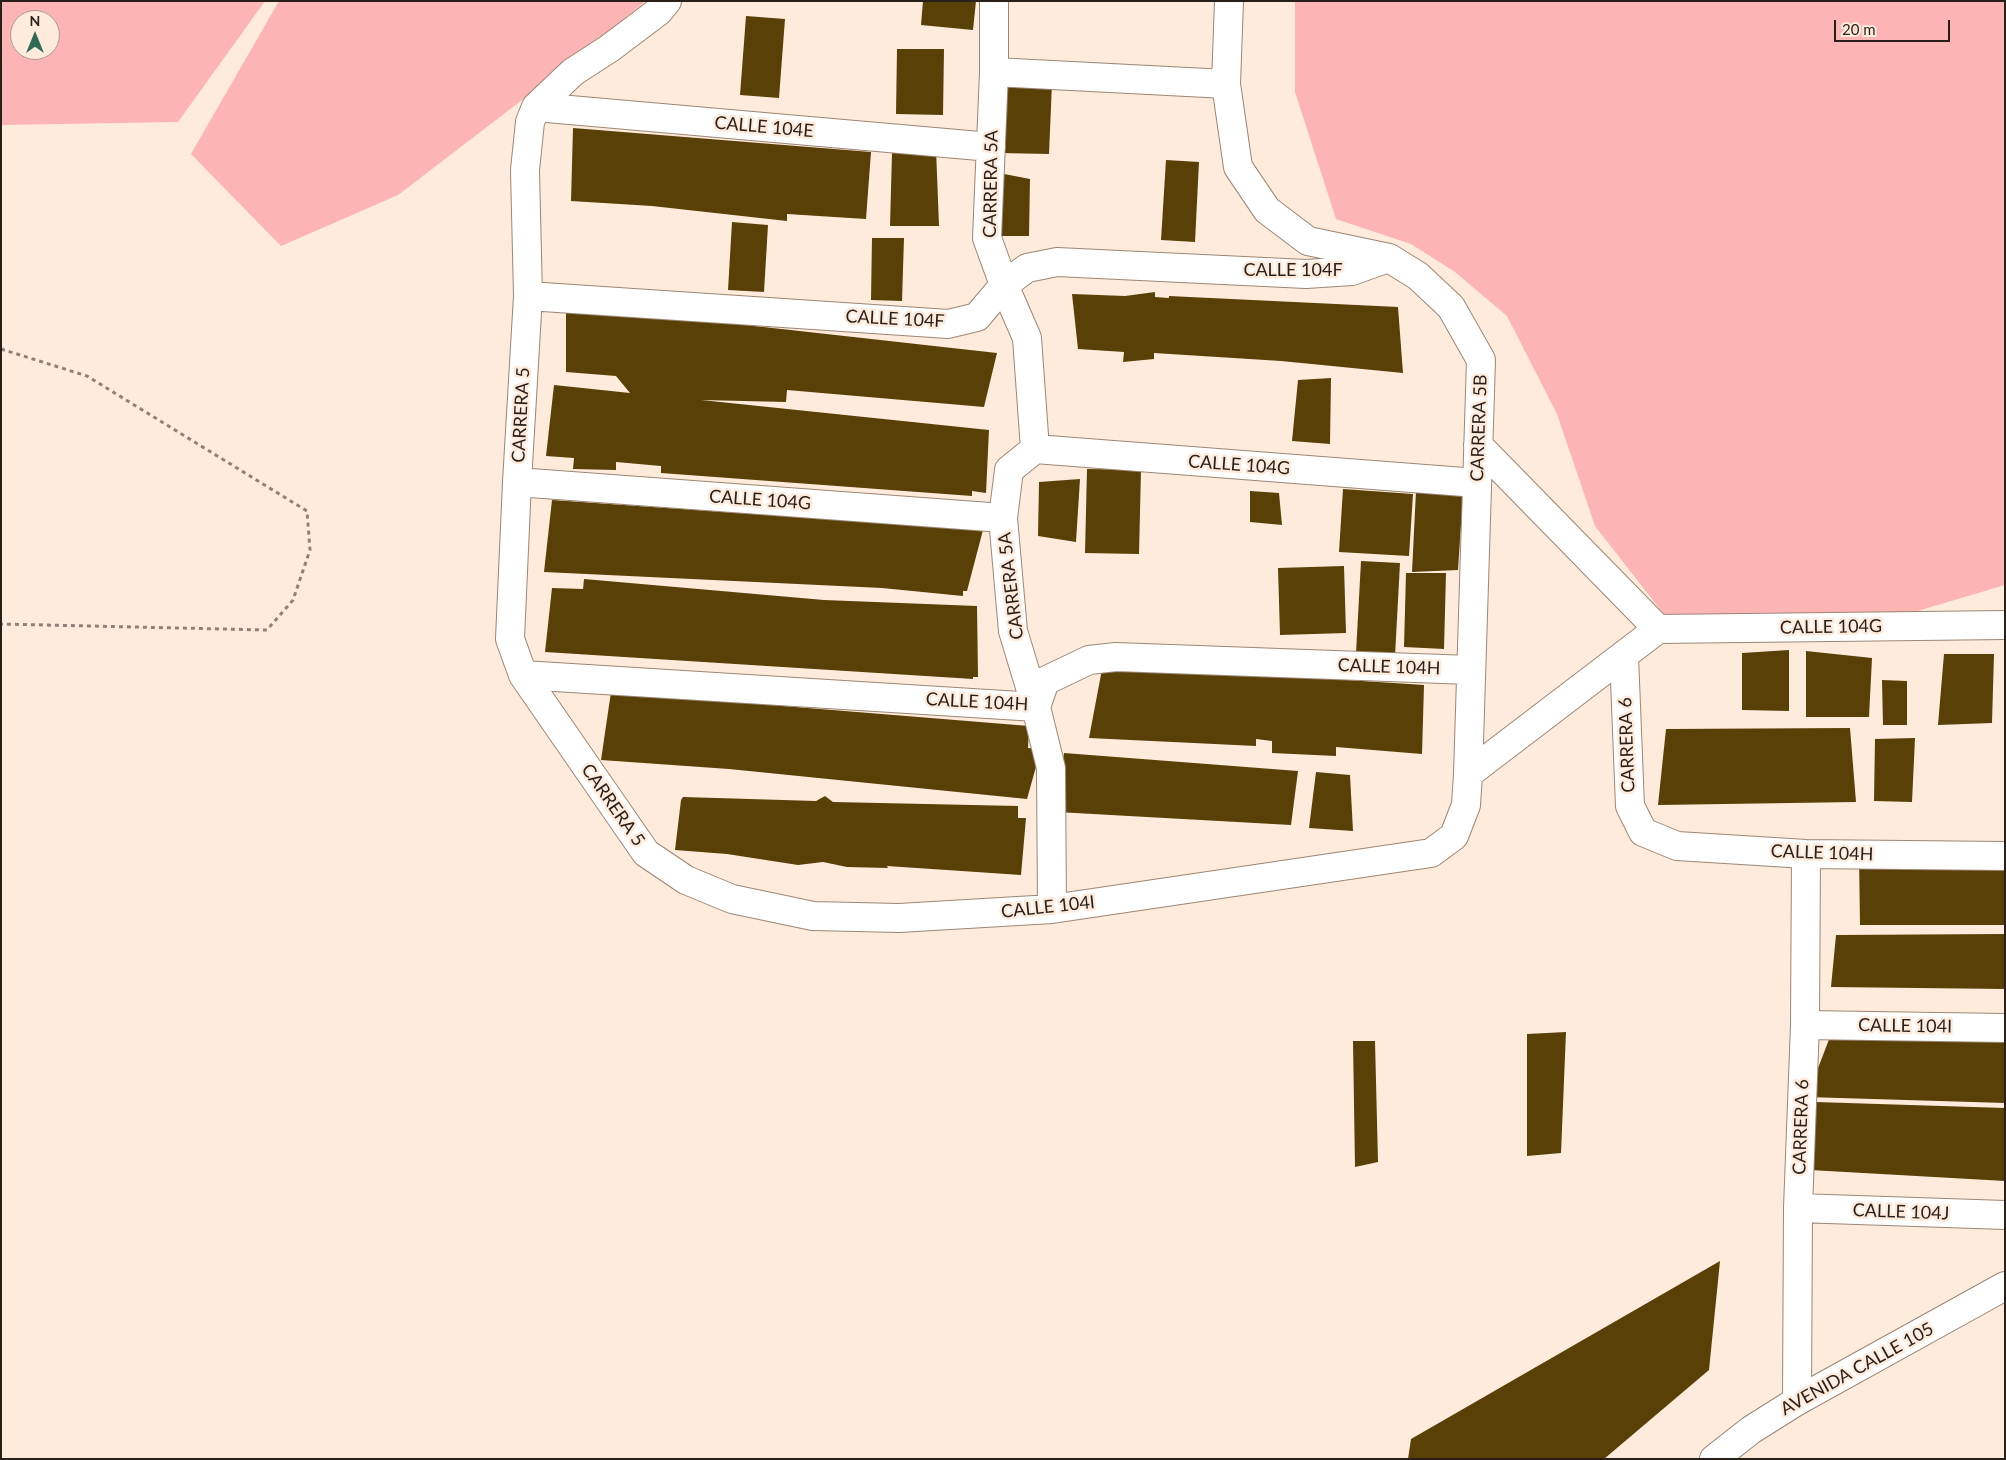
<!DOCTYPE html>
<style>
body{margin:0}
#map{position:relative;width:2006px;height:1460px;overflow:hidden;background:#ffebdc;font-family:Lato,sans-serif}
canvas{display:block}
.frame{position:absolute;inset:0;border:2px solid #281f18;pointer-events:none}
.north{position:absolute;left:10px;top:10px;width:50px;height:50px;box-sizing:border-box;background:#ffebdc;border:1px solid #a9998e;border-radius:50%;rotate:0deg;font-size:14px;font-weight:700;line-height:20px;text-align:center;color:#281f18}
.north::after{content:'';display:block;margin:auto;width:18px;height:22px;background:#2f6b56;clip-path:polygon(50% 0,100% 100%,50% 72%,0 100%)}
.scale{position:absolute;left:1834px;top:20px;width:116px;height:22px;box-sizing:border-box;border:2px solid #281f18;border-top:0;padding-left:6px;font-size:15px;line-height:18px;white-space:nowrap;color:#281f18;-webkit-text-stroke:4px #ffebdc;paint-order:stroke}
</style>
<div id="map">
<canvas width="2006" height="1460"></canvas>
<div class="frame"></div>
<div class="north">N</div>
<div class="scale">20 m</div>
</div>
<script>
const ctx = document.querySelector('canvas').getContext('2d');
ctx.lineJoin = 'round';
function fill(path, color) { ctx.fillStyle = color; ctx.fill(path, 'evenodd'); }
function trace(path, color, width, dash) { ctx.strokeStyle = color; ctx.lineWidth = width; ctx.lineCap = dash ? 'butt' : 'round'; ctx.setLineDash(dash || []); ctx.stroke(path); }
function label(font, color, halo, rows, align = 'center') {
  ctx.font = font + ' Lato,sans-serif'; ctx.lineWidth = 5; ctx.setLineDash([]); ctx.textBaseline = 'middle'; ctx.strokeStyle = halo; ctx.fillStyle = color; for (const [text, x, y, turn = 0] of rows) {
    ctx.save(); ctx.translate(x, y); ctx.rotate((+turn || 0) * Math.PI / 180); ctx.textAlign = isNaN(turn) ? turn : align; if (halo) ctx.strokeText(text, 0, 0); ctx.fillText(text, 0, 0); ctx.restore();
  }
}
fill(new Path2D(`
 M1 1H265L178 122 1 125ZM20 20H50V50H20Z
 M279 1H646L543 84 398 195 281 246 191 154Z
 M1295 1H2005V585L1894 618 1670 622 1595 526 1557 414 1507 316 1455 272 1411 244 1336 219 1295 92Z`), '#fdb4b4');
fill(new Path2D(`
 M923 1H976L973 30 921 25Z
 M746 16 785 19 779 98 740 95Z
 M897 49H944L943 115 896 114Z
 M1002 81 1052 83 1049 154 1000 153Z
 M573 128 871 152 866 219 787 214V221L652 206 571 201Z
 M936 149 939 226H890L892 153Z
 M1166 160 1199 162 1195 242 1161 240Z
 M999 173 1030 179 1029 236H999Z
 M732 222 768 225 764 292 728 290Z
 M872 238H904L902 301 871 300Z
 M1155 292V297L1169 298V296L1398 307 1403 373 1281 361 1154 353V359L1123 362 1124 352 1078 349 1072 294 1125 296Z
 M566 305 997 353 984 407 787 390 786 402 701 400 989 430 986 493 972 491V496L661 473V466L616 462V470L573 469 574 458 546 456 554 385 630 393 616 376 566 372Z
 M1331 378 1330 444 1292 441 1298 380Z
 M1087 469 1141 470 1139 554 1085 553Z
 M1080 479 1076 542 1038 536 1039 482Z
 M1343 489 1413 494 1409 556 1339 552Z
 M1250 491 1279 493 1282 525 1250 522Z
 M1416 491 1463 494 1458 570 1412 572Z
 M552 500 983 530 967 591H963V596L882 588 544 572Z
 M1361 561 1400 563 1395 656 1356 653Z
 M1344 566 1346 633 1280 635 1278 568Z
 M1406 573H1446L1444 649 1404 647Z
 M584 579 824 600 977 606 978 677H973V679L545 652 552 588 583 589Z
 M1789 650V711L1742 710V653Z
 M1806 651 1872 658 1869 717H1806Z
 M1944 654H1994L1992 723 1938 725Z
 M1103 664 1424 685 1422 754 1336 747V756L1272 753V741L1256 739V746L1089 738Z
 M1882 680 1907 681V725H1883Z
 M611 692 1029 726 1028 748 1041 749 1027 799 729 769 601 760Z
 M1850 728 1856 802 1658 805 1666 729Z
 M1915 738 1912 802 1874 801 1875 739Z
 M1064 753 1298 771 1291 825 1057 812Z
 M1316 772 1350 775 1353 831 1309 828Z
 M825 796 833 802 1018 806V818H1026L1021 875 887 866 888 868 847 867 823 862 798 865 727 854 675 850 681 800 683 797 816 801Z
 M1859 855 2005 856V925H1860Z
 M2005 934V989L1831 987 1836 935Z
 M1833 1029 2005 1033V1103L1807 1097Z
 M1566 1032 1561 1153 1527 1156V1034Z
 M1353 1041H1375L1378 1162 1355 1167Z
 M1815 1102 2005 1108V1181L1810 1170Z
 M1720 1261 1709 1370 1604 1459H1408L1411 1439Z`), '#584007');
const minor = new Path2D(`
 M667 1 659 11 610 48 573 72 536 107 530 122 525 170 528 296 517 482 510 639 523 675 646 853 686 880 732 899 813 916 899 918 1052 909 1431 853 1454 836 1466 805 1468 774 1481 360 1451 307 1418 276 1389 258 1308 241 1267 210 1238 167 1226 84 1229 1
 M994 1V72L987 238 1004 285 1027 338 1035 449
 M994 72 1226 84
 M536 107 991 147
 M528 296 948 324 977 317 1004 285 1027 268 1057 262 1306 274 1352 271 1388 258
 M1478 445 1658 629
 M517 482 1003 518
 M1624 656 1630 806 1643 832 1677 846 1806 854 2005 856
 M523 675 1036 707 1045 681 1089 660 1116 657 1470 670
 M1468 774 1658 629 2005 625
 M1052 909 1051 768 1036 707 1013 631 1003 518 1009 470 1035 449 1477 483
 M1805 1025 2005 1028
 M1798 1208 2005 1215
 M1797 1401 1798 1208 1805 1025 1806 854`);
const secondary = new Path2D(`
 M1714 1459 1751 1430 1797 1401 2005 1286`);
trace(minor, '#9c8674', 30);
trace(secondary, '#9c8674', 30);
trace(new Path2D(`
 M1 349 87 376 307 511 310 550 293 600 267 630 1 624`), '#908177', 3, [4, 4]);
trace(minor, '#fff', 28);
trace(secondary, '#fff', 28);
label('18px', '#281f18', '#ffebdc', [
 ["CALLE 104E",764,127,5],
 ["CARRERA 5A",991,184,-89],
 ["CALLE 104F",1293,270],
 ["CALLE 104F",895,319,3],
 ["CARRERA 5",521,415,-87],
 ["CARRERA 5B",1479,428,-88],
 ["CALLE 104G",1239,465,4],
 ["CALLE 104G",760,500,4],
 ["CARRERA 5A",1011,586,-97],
 ["CALLE 104G",1831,627,-1],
 ["CALLE 104H",1389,667,2],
 ["CALLE 104H",977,702,3],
 ["CARRERA 6",1627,745,-92],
 ["CARRERA 5",613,805,55],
 ["CALLE 104H",1822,853,2],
 ["CALLE 104I",1048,907,-6],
 ["CALLE 104I",1905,1026,1],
 ["CARRERA 6",1801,1127,-88],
 ["CALLE 104J",1901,1212,2],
 ["AVENIDA CALLE 105",1857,1369,-29]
]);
</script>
